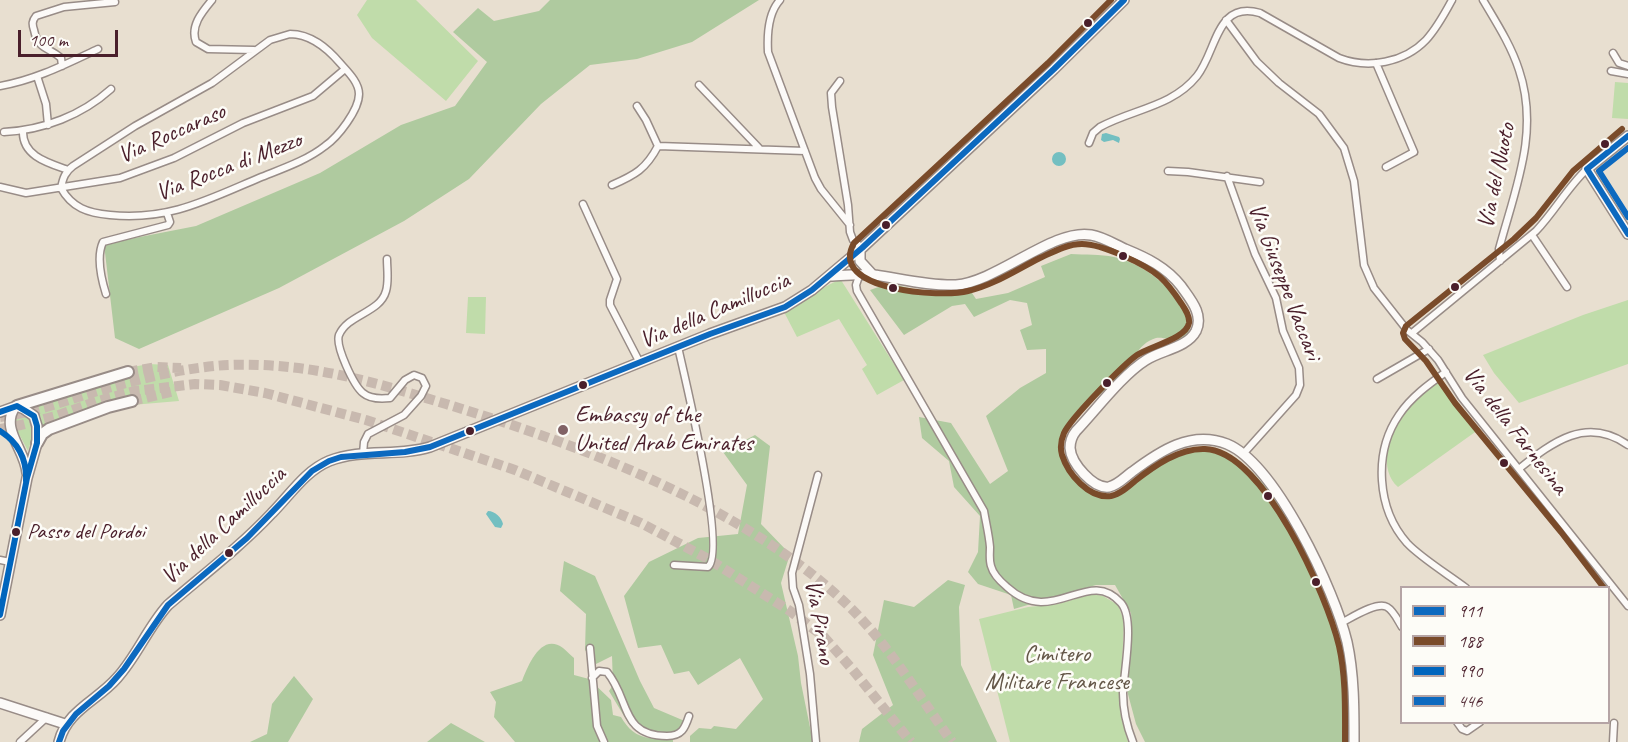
<!DOCTYPE html>
<style>
body{margin:0}
#map{position:relative;width:1628px;height:742px;overflow:hidden;background:#e8dfd0;font-family:Caveat,sans-serif}
canvas{display:block}
.legend{position:absolute;left:1400px;top:586px;width:210px;height:138px;box-sizing:border-box;background:#fdfcf7;border:2px solid #b5a4a5;margin:0;padding:8px 10px;list-style:none;font-size:18px;color:#4a1f2b}
.legend li{display:flex;align-items:center;gap:12px;height:30px}
.legend b{width:30px;border:2px solid #b5a4a5}
.scale{position:absolute;left:18px;top:30px;width:100px;height:27px;box-sizing:border-box;border:3px solid #4a1f2b;border-top:0;padding-left:8px;font-size:18px;line-height:21px;white-space:nowrap;color:#4a1f2b;-webkit-text-stroke:4px #fdfcf7;paint-order:stroke}
</style>
<div id="map">
<canvas width="1628" height="742"></canvas>
<ul class="legend">
<li><b style="height:8px;background:#0c69bf"></b>911</li>
<li><b style="height:8px;background:#7a4b2a"></b>188</li>
<li><b style="height:8px;background:#0065bd"></b>990</li>
<li><b style="height:8px;background:#0c69bf"></b>446</li>
</ul>
<div class="scale">100 m</div>
</div>
<script>
const ctx = document.querySelector('canvas').getContext('2d');
ctx.lineJoin = 'round';
function fill(path, color) { ctx.fillStyle = color; ctx.fill(path, 'evenodd'); }
function trace(path, color, width, dash) { ctx.strokeStyle = color; ctx.lineWidth = width; ctx.lineCap = dash ? 'butt' : 'round'; ctx.setLineDash(dash || []); ctx.stroke(path); }
function label(font, color, halo, rows, align = 'center') {
  ctx.font = font + ' Caveat,sans-serif'; ctx.lineWidth = 5; ctx.setLineDash([]); ctx.textBaseline = 'middle'; ctx.strokeStyle = halo; ctx.fillStyle = color; for (const [text, x, y, turn = 0] of rows) {
    ctx.save(); ctx.translate(x, y); ctx.rotate((+turn || 0) * Math.PI / 180); ctx.textAlign = isNaN(turn) ? turn : align; if (halo) ctx.strokeText(text, 0, 0); ctx.fillText(text, 0, 0); ctx.restore();
  }
}
fill(new Path2D(`
 M367 0H416L478 61 446 101 372 38 357 15Z
 M1615 82 1628 83V119L1612 118Z
 M841 280 904 380 877 395 862 369 867 365 839 319 797 337 784 312C799 305 830 281 841 280Z
 M468 297H486L485 334 466 333Z
 M1628 300V364L1519 403 1494 373 1483 355 1583 315Z
 M149 364 168 365 179 401 132 405 54 423 42 427 41 417 33 407 97 384 127 368Z
 M1438 382 1478 430 1398 487C1379 470 1387 437 1400 418 1410 404 1425 392 1438 382Z
 M18 413C38 414 33 437 28 451L19 434 14 430 15 415Z
 M1092 594 1103 596 1118 605 1124 621 1120 711 1128 742H1010L979 619 1028 607 1058 604Z`), '#c0dcaa');
fill(new Path2D(`
 M550 0H759L692 42 637 59 590 65 541 104 469 179 404 221 279 288 139 349 115 338 104 244 196 226 320 173 401 125 455 106 487 62 453 32 478 8 494 21 539 11Z
 M1071 254C1085 255 1100 254 1114 257 1146 264 1176 291 1192 319L1189 332 1179 341C1173 340 1162 337 1156 338 1137 343 1131 366 1119 378 1094 401 1038 436 1074 473 1090 489 1090 491 1113 496 1141 477 1168 451 1205 451 1262 452 1296 534 1315 578 1321 592 1330 606 1333 620 1343 660 1347 701 1345 742H1145L1136 724 1125 683 1132 630 1131 613 1115 585H1096L1014 609 1011 595 978 584 968 572 978 552 980 516 954 487 949 461 922 438 919 417 951 423 990 484 1008 471 986 416 1020 388 1046 373V349L1027 350 1020 330 1032 325 1027 303 1010 300 974 317 965 304 952 306 904 335 870 290 890 283 912 289 937 292 972 293 976 299 1008 293 1045 277 1041 266Z
 M755 435 770 446 761 524 790 554 781 583 798 656 801 683 813 742H690V736L699 728 711 729 714 726 736 729 763 699 740 658 698 685 689 671 674 674 661 645 638 648 624 596 649 562 698 538 738 534 747 485 723 452Z
 M564 561 595 576 640 681 654 708 687 722 673 737V742H515L494 717 496 702 490 692 522 681C528 666 541 632 563 648 567 651 570 655 574 658V675L589 679 611 700 613 715 621 717C628 729 636 736 649 738V730L630 726 609 691 613 685 612 656 596 664 585 650 586 614 560 591Z
 M948 580 965 585 959 607 961 665 997 742H859L862 729 893 705 873 655 884 600 914 607Z
 M294 676 313 699 288 742H250L267 734 272 704Z
 M451 723 485 742H427Z`), '#afca9f');
fill(new Path2D(`
 M1106 133 1119 137 1120 139 1119 143 1113 140 1104 142 1101 140 1102 134Z
 M1052 159a7 7 0 1 1 14 0a7 7 0 1 1-14 0Z
 M488 511C495 511 502 518 503 524L501 528 495 527 486 514Z`), '#73bfc1');
trace(new Path2D(`
 M128 372 157 367 181 368
 M132 401 175 391
 M0 417C40 412 77 396 115 386 151 376 191 367 228 365 308 362 370 381 446 404 578 444 735 503 839 597 884 637 917 693 952 742
 M0 429 21 425 56 416 98 401 135 391 195 384 220 385 265 393 366 420 515 470 641 523 710 560 790 611 824 637 853 670 911 742`), '#c8b9af', 10, [10, 5]);
const street = new Path2D(`
 M212 0C202 12 190 26 196 42L208 49 254 50
 M780 0C768 13 767 34 768 52L815 178 821 189 850 225
 M1483 0C1496 22 1511 45 1519 70 1540 132 1515 189 1499 249L1500 261
 M1226 20 1257 62 1279 83 1319 114 1344 148 1354 181 1364 265 1374 288 1407 330 1422 342 1438 360 1462 398 1628 606
 M290 34C311 34 327 48 340 63 347 71 359 82 359 94 359 110 338 137 325 146 306 161 281 169 259 178 207 200 168 221 110 215 88 213 72 208 61 188 63 178 65 172 73 166L135 126 212 83 270 40Z
 M1613 53 1619 63 1628 66
 M1376 63 1414 152 1386 167
 M62 66 61 58C49 47 38 50 34 30 32 24 32 21 36 16L64 7 115 2
 M1611 71 1628 74
 M37 76 46 104 48 125
 M840 81 831 93 832 107 848 205 850 232 853 240 862 248
 M699 85 759 148
 M0 86C35 80 66 64 98 49
 M637 106 646 120 658 146 805 151
 M23 131C22 156 48 163 68 170
 M4 132C44 130 82 115 111 89
 M1089 143 1093 133 1100 127C1133 109 1172 107 1197 76 1217 51 1216 0 1260 13L1339 58C1368 69 1404 63 1426 40 1437 28 1445 13 1452 0
 M1168 171 1188 172 1260 182
 M1227 176 1255 254 1276 298 1283 331 1299 368 1300 385 1296 395 1244 453
 M612 185C635 175 646 169 658 146
 M0 187 26 193 120 178 174 158 243 123 313 96 345 69
 M583 204 617 279 610 300V305L640 363
 M1532 235 1567 287
 M859 276 856 285 857 291 984 511C986 523 989 535 990 547 990 554 989 560 991 566 993 574 1001 582 1007 587 1053 629 1088 565 1121 603 1135 619 1124 670 1123 693 1123 709 1127 727 1133 742
 M106 294C101 278 96 257 103 242L168 225 170 222 167 213
 M1412 333 1536 231C1555 211 1567 188 1587 169
 M1446 372C1429 384 1411 397 1399 415 1373 453 1377 509 1407 543 1421 558 1449 575 1466 588
 M1377 379 1429 349
 M363 454 364 442 368 434 404 415 421 396 426 386 422 378 414 375 405 380 390 398C381 399 370 399 363 393 354 386 335 346 339 335 348 314 380 313 386 291 389 281 387 269 387 259
 M1520 468C1553 442 1586 416 1628 445
 M0 560 10 562
 M674 565 708 567C727 552 685 378 678 347
 M1341 623C1351 618 1377 601 1387 607 1394 611 1398 621 1402 627
 M590 648 597 726 604 742
 M592 678 599 671 607 672C630 699 620 736 667 736 682 736 685 728 689 716
 M1457 722 1462 729 1467 731 1480 722
 M20 742 47 717
 M816 742 810 674 799 605 793 588 792 573 818 475
 M1613 742 1614 723`);
const secondary = new Path2D(`
 M1628 136 1587 169 1628 234
 M860 250V261L872 274
 M830 276C842 276 864 273 875 275 902 279 929 286 956 285 997 282 1054 228 1091 235 1103 237 1114 244 1125 249 1147 258 1166 267 1181 286 1190 299 1204 314 1196 331 1187 348 1161 350 1146 360 1122 375 1096 410 1076 431 1072 436 1070 441 1070 448 1071 463 1093 489 1109 487 1118 485 1125 477 1132 472 1160 451 1191 430 1227 444 1276 464 1335 592 1347 642 1354 674 1354 709 1354 742
 M15 407C0 429 25 449 27 473
 M0 412 17 406 24 409 34 416 37 426V443L27 478 0 615
 M0 703 65 724
 M59 742C67 710 97 701 117 678 137 656 148 627 168 605 203 575 240 547 272 513 290 495 305 471 329 461 361 448 398 457 430 447L710 334 785 307 812 290 862 248 1054 69 1124 0`);
const highway = new Path2D(`
 M17 406 128 372
 M37 443 42 434 49 429 108 407 132 401`);
trace(street, '#988c87', 9);
trace(secondary, '#988c87', 12);
trace(highway, '#988c87', 14);
trace(street, '#fcfaf8', 6);
trace(secondary, '#fcfaf8', 9);
trace(highway, '#fcfaf8', 10);
trace(new Path2D(`
 M1628 136 1587 169 1628 234
 M59 742 63 731 76 714 109 686 124 669 168 605 247 538 312 471 329 461 341 457 405 452 430 447 710 334 785 307 812 290 862 248 1054 69 1124 0`), '#0c69bf', 6);
trace(new Path2D(`
 M1111 0 1048 63 854 243C827 291 943 298 968 291 994 285 1016 270 1040 258 1053 252 1067 244 1082 244 1102 244 1145 264 1160 277 1168 284 1175 294 1181 303 1185 309 1190 316 1189 323 1186 339 1150 346 1137 355 1123 365 1071 418 1064 433 1061 440 1060 448 1062 455 1068 474 1089 499 1111 496 1120 494 1128 487 1135 481 1154 466 1179 448 1205 449 1264 451 1327 596 1339 646 1346 677 1345 710 1345 742
 M1604 588 1561 532 1455 403 1426 361 1405 339 1403 333 1406 326 1514 239 1536 218 1573 171 1622 129`), '#7a4b2a', 6);
trace(new Path2D(`
 M0 412 17 406 34 416 37 426V443L27 478 0 615
 M0 431C19 443 27 459 26 481`), '#0065bd', 6);
trace(new Path2D(`
 M1628 148 1599 171 1628 217`), '#0c69bf', 6);
for (const [x, y, r, color] of [
 [1088,23,5,"#4a1f2b"],
 [1605,144,5,"#4a1f2b"],
 [886,225,5,"#4a1f2b"],
 [1123,256,5,"#4a1f2b"],
 [1455,287,5,"#4a1f2b"],
 [893,288,5,"#4a1f2b"],
 [1107,383,5,"#4a1f2b"],
 [583,385,5,"#4a1f2b"],
 [563,430,6,"#816265"],
 [470,431,5,"#4a1f2b"],
 [1504,463,5,"#4a1f2b"],
 [1268,496,5,"#4a1f2b"],
 [16,532,5,"#4a1f2b"],
 [229,553,5,"#4a1f2b"],
 [1316,582,5,"#4a1f2b"]
]) { const dot = new Path2D(); dot.arc(x, y, r, 0, 2 * Math.PI); ctx.fillStyle = color; ctx.fill(dot); trace(dot, '#fdfcf7', 2); }
label('22px', '#4a1f2b', '#fdfcf7', [
 ["Passo del Pordoi",27,532]
], 'left');
label('24px', '#4a1f2b', '#fdfcf7', [
 ["Via Roccaraso",172,134,-24],
 ["Via Rocca di Mezzo",229,167,-21],
 ["Via del Nuoto",1497,176,-78],
 ["Via Giuseppe Vaccari",1284,282,69],
 ["Via della Camilluccia",715,311,-23],
 ["Via della Farnesina",1515,431,52],
 ["Via della Camilluccia",224,526,-43],
 ["Via Pirano",819,622,80]
]);
label('24px', '#4a1f2b', '#fdfcf7', [
 ["Embassy of the",575,416],
 ["United Arab Emirates",575,444]
], 'left');
label('24px', '#645748', '#fdfcf7', [
 ["Cimitero",1057,655],
 ["Militare Francese",1057,683]
]);
</script>
